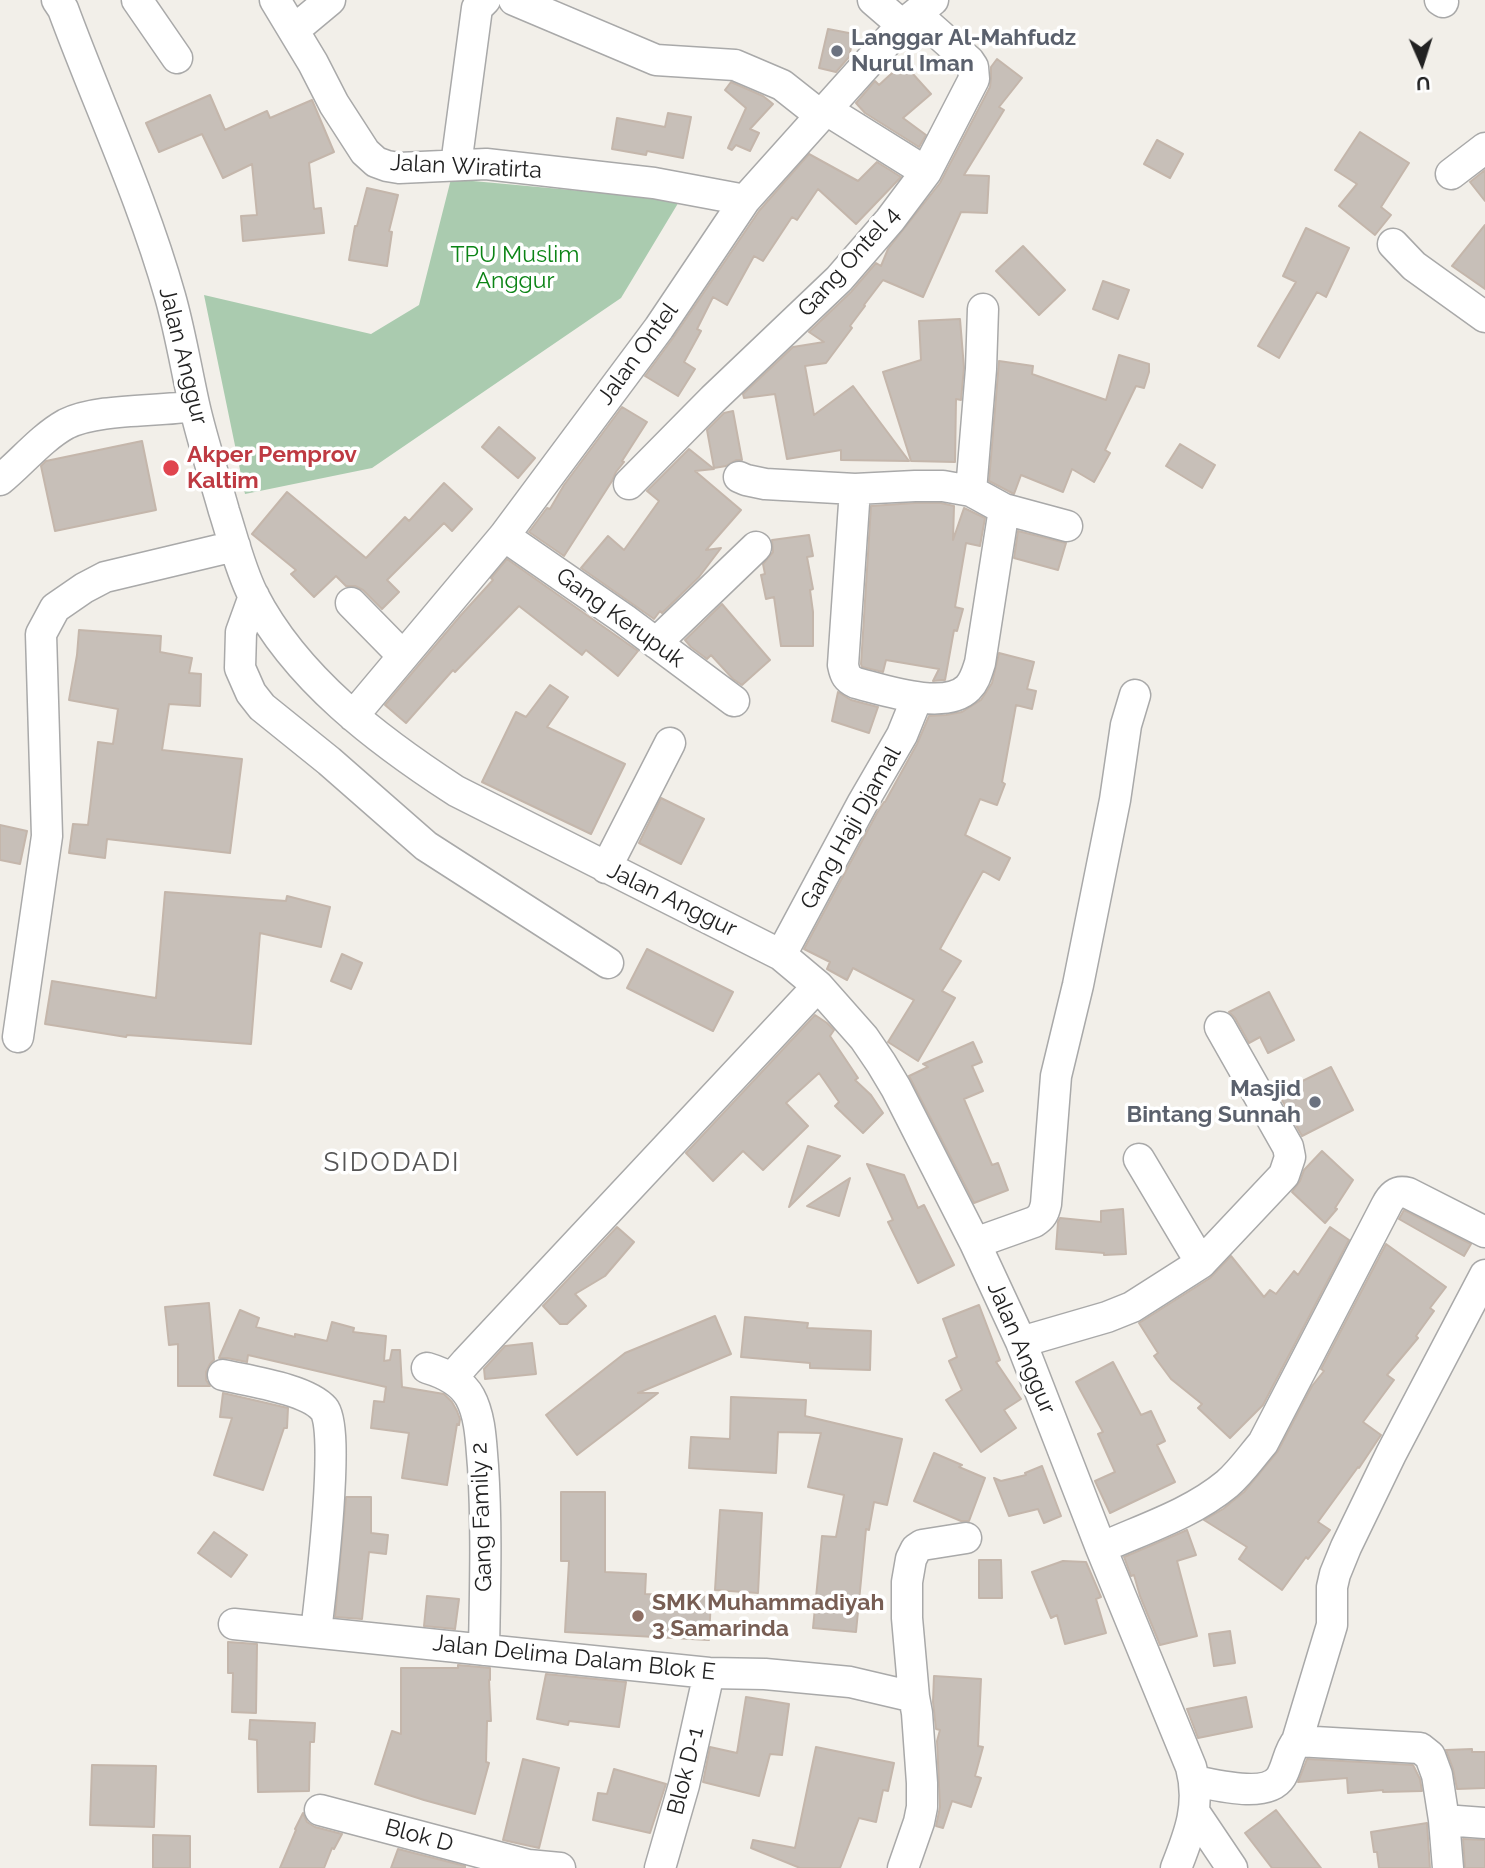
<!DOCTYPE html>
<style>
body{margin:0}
#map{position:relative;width:1485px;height:1868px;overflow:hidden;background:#f2efe9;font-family:Raleway,sans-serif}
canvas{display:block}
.north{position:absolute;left:1387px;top:28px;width:70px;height:70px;-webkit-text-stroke:5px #fff;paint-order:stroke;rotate:177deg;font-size:19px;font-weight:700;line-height:28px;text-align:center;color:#222}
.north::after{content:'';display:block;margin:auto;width:24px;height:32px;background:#222;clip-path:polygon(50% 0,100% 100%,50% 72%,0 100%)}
</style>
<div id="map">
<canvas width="1485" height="1868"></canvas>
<div class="north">U</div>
</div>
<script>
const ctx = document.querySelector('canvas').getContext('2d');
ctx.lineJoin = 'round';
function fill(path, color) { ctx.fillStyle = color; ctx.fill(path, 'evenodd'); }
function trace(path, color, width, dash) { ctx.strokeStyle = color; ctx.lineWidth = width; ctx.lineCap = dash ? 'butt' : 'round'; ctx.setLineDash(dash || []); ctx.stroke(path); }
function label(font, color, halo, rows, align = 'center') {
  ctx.font = font + ' Raleway,sans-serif'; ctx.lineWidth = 7; ctx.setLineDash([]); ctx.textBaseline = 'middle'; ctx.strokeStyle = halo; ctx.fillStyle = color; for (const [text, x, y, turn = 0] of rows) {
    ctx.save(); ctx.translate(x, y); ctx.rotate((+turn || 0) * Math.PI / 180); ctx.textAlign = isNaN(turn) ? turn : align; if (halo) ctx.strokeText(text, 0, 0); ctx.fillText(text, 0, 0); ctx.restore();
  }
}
fill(new Path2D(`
 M451 179 680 200 621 298 372 468 245 494 204 295 371 334 419 305Z`), '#aacbaf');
const building = new Path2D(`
 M828 29 854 34 849 57 836 72 819 68Z
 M997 59 1022 78 999 107 1004 110 964 175 989 176 987 213 961 212 923 297 883 280 864 305 865 306 850 326 852 328 826 363 805 366 814 415 853 386 909 461 841 460V450L787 459 775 394 744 398 743 394 793 347 824 342 809 332 851 292 876 263 881 266 888 249 940 183 990 87 991 78V67Z
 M903 63 931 94 903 118 926 135 919 147 865 113 856 103 875 81 879 85Z
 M731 82 763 96 773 104 750 129 759 133 750 151 736 145 732 150 728 148 746 108 725 90Z
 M210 95 225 130 267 111 270 118 312 100 334 152 309 163 314 209 321 208 324 233 243 241 241 216 257 215 252 164 223 178 202 134 159 152 146 123Z
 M668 113 691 117 683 158 647 151 646 155 612 149 617 118 665 127Z
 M1360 132 1409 163 1381 207 1391 215 1375 235 1339 206 1357 184 1335 170Z
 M1157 140 1183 154 1170 178 1144 164Z
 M809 154 858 181 877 162 901 177 856 224 818 189 797 220 792 217 763 261 754 256 727 305 713 297 697 329 701 331 684 362 695 369 678 396 645 376 673 338 759 211Z
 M1485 170V201L1470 182Z
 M367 188 398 195 389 231 392 232 387 266 349 260 355 226H357Z
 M1485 225V289L1452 266Z
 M1306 228 1349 248 1326 297 1317 292 1279 358 1258 346 1296 282 1283 276Z
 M1023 246 1065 290 1039 315 996 271Z
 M1103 281 1129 290 1118 319 1093 309Z
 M960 319 964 368 961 400 956 399 955 462 911 461 883 372 921 360 919 321Z
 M1119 355 1149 364V372L1144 388 1136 386 1105 450 1110 453 1094 482 1072 469 1063 492 1021 475 1014 494 989 481 999 361 1033 366 1032 374 1106 400Z
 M622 407 647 422 622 461 624 462 616 472 612 481 564 556 529 532 547 508 550 509 564 485Z
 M733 411 742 460H736L726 466 714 468 707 430 724 413Z
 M499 427 535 458 518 478 482 447Z
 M142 441 156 510 55 531 41 466 46 461Z
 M1180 444 1215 465 1202 488 1166 466Z
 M689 449 714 469 695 471 741 510 706 550 721 548 699 577 662 613 660 611 654 619 581 568 608 536 624 550 659 501 647 491Z
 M444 483 472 509 452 531 444 523 387 580 399 592 382 609 363 590 355 586H346L336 576 314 597 291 574 296 570 252 534 287 492 366 558 405 517 409 521Z
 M915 503H941L954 506 953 540 964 508 985 518 980 546 966 543 955 607 963 609 957 631 954 630 945 680H942L933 681 939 669 886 660 883 672 862 667 861 664 871 506Z
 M1018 531 1066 543 1058 570 1014 558Z
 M809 535 813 556 807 557 813 589 810 590 813 612V646H781L774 597 766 599 761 575 765 574 763 564 773 552 772 540Z
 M507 559 638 651 618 676 586 650 582 655 519 606 455 672 453 670 406 723 385 705 461 615 493 580 491 578Z
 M722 604 770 660 742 685 733 679 711 655 707 659 691 647 685 640Z
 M79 630 161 636 160 652 192 658 189 673 201 674 200 706 169 704 162 750 242 759 230 853 107 839 105 858 69 853 73 824 88 825 98 742 113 744 118 709 69 700 77 655Z
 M999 653 1034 662 1027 689 1036 691 1032 709 1016 705 1002 782 1005 784 997 805 980 799 965 835 1010 858 999 880 983 871 940 949 961 961 942 991 955 998 918 1061 888 1042 914 1000 853 968 847 980 827 969 830 962 804 949 877 813 884 802H885L917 744 929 716 946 715 962 712 981 700 992 683Z
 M550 685 568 697 547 727 625 764 591 834 482 782 516 712 526 717Z
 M838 692 851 700 878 707 869 733 832 721Z
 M661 798 704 819 681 864 639 843Z
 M0 825 27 831 20 864 0 860Z
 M165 892 286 901 287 896 330 907 321 947 260 933 251 1044 127 1035 126 1037 45 1024 52 981 156 998Z
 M647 949 733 992 713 1031 627 988Z
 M342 954 362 963 351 989 331 981Z
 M1269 992 1294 1040 1268 1053 1260 1037 1249 1043 1235 1018 1229 1012Z
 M815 1015 827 1023 834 1030 830 1036 858 1078 855 1080 871 1095 883 1113 863 1133 835 1106 839 1102 819 1073 786 1103 808 1126 763 1170 743 1151 713 1181 686 1153Z
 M973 1042 982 1062 972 1066 983 1091 964 1099 992 1165 998 1163 1008 1190 974 1203 909 1076 928 1067 923 1064Z
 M1331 1067 1353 1110 1302 1136 1278 1093Z
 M808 1146 840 1156 789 1207Z
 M1322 1151 1353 1180 1335 1208 1337 1209 1325 1223 1292 1192 1300 1181 1304 1170Z
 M867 1164 904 1175 918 1208 924 1205 954 1265 918 1283 888 1222 893 1220Z
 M850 1178 839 1216 807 1206Z
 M1123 1209 1126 1254 1104 1255V1253L1056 1249 1058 1222 1060 1218 1101 1222V1211Z
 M1404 1210 1471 1244 1464 1256 1399 1219Z
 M617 1227 634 1242 605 1276 575 1294 586 1306 567 1324H560L543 1306Z
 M1330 1227 1349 1240 1263 1405 1230 1438 1198 1408 1202 1404 1171 1379 1154 1356 1158 1353 1139 1323 1210 1278 1231 1256 1264 1297 1270 1290 1276 1294 1294 1271 1298 1275Z
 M1386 1244 1446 1287 1430 1308 1434 1311 1416 1336 1418 1338 1387 1375 1394 1380 1363 1422 1381 1435 1359 1468 1358 1467 1318 1522 1330 1530 1308 1559 1306 1557 1282 1590 1239 1559 1247 1547 1204 1520 1223 1509 1244 1492 1278 1451 1312 1386 1324 1371 1321 1369Z
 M209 1303 214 1360 210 1364 206 1372V1380L210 1386H178V1344L169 1345 165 1307Z
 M979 1305 1000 1360 996 1362 1021 1399 1004 1410 1016 1428 981 1452 946 1400 962 1390 949 1361 957 1357 943 1319Z
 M240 1310 259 1318 256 1327 295 1337V1334L327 1341 332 1322 354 1328 353 1332 386 1336 384 1361 390 1360 392 1350H400L402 1387 444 1394 452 1402 457 1411 460 1419 459 1425 457 1424 447 1485 402 1478 409 1433 371 1428 374 1401 384 1402 386 1387 248 1355 247 1362 227 1358H219Z
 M715 1316 731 1354 638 1393H658L577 1455 546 1415 625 1353Z
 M745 1317 808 1323 807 1328 871 1331 870 1370 810 1368V1363L741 1357Z
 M532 1343 536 1374 485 1379 484 1369 505 1346Z
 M1113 1362 1141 1415 1151 1411 1165 1441 1157 1445 1175 1482 1110 1513 1095 1481 1115 1472 1098 1434 1103 1432 1076 1382Z
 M223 1393 288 1408 287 1428H284L263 1490 214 1475 232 1418 220 1417Z
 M731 1397 806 1400 805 1416 902 1439 887 1505 874 1502 869 1530 866 1529 856 1632 813 1628 822 1536 836 1537 844 1495 808 1487 821 1433 778 1432 776 1473 689 1468 691 1437 730 1439Z
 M934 1453 962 1465 959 1467 985 1478 969 1521H961L914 1501Z
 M1042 1466 1061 1516 1044 1523 1038 1509 1009 1516 994 1478 1001 1481 1026 1475 1025 1473Z
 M561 1492H605V1572L646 1574 645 1594 711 1597 709 1640 565 1632 569 1561H561Z
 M346 1497H371V1533L388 1535 386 1554 369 1552 362 1619 335 1617Z
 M720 1510 762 1513 758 1593 715 1590Z
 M1187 1530 1196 1555 1177 1561 1197 1636 1160 1645 1140 1596 1134 1575 1131 1576 1124 1557Z
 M214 1532 247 1555 231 1577 198 1553Z
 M979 1560H1001L1002 1598H979Z
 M1063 1561 1086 1562 1101 1597 1096 1599 1106 1633 1065 1644 1057 1615 1051 1618 1032 1572Z
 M427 1596 459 1599 455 1629 424 1626Z
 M1230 1631 1235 1663 1214 1666 1209 1634Z
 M228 1642 257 1644 256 1713 232 1712 233 1673H228Z
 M458 1665 490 1668V1680H489L491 1721H487L486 1762 489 1763 475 1814 424 1800 375 1784 392 1731 401 1734V1668H458Z
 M546 1674 626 1682 619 1727 569 1721 568 1725 537 1719Z
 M934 1676 981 1679 978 1746 983 1747 975 1776 981 1778 971 1807 952 1801 943 1828 936 1826 940 1807 937 1741 940 1730 936 1729 933 1702Z
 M746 1697 789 1704 782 1755 770 1754 759 1796 703 1782 710 1747 737 1753Z
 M1246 1697 1252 1727 1198 1738 1187 1709Z
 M250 1720 315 1723 314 1742H310L309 1791 258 1792 257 1740 249 1739Z
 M816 1747 894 1763 888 1791 883 1790 876 1822 859 1818 840 1868H800L751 1848 753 1840 795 1848Z
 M1472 1749V1752H1485V1788L1457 1789 1453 1769 1446 1750Z
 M523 1759 559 1768 539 1848 503 1840Z
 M1307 1759 1413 1765 1420 1779 1422 1791 1383 1792V1790L1348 1793 1347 1778 1298 1782Z
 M92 1765 156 1766 154 1827 90 1825Z
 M614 1769 666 1784 650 1833 593 1820 598 1793 607 1794Z
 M1276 1810 1321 1868H1272L1245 1833Z
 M303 1813 307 1822 315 1827 342 1834 334 1849 332 1848 324 1868H280L296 1830 295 1829Z
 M1427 1823 1430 1868H1379L1377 1852H1374L1371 1832Z
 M153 1835 190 1836V1868H153Z
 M1463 1839 1485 1840V1868H1465Z
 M398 1849 465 1866V1868H391Z`);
fill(building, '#c7bfb8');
trace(building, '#c4b6ab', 2);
const minor = new Path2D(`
 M57 0 63 9C98 104 142 197 170 296 180 331 186 368 194 404 202 440 214 475 224 511 233 539 240 569 253 595 296 679 379 741 456 791L781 955 818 986 864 1038 881 1063 896 1088 975 1243 1021 1342 1101 1548 1191 1767C1201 1804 1190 1833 1176 1868
 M137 0 177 58
 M275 0 313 63 334 104 365 152 376 162 387 166 399 168 486 164 654 183 745 200
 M514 0 656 60 735 65 782 85 820 115
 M873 0 902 25
 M1440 0 1443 2
 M294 30 330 0
 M825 109 926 172
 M456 165 477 8 485 0
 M1451 174 1485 148
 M1393 244 1414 266 1485 317
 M739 477 746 480 765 484 855 489 915 486H943L971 491 1004 509 1067 526
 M0 480C22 462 41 438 66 424 98 408 158 412 194 406
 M629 484 713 399 839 279 890 220 926 172 974 79 973 67 969 61 916 14
 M855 489 843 665C845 675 847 679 856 683 884 690 945 711 968 688 975 681 977 672 980 663L1004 509
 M971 491 981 369 983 309
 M504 536 624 619 734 701
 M254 596 241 632 240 668 251 693 262 707 329 761 426 846 608 963
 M351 603 403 656
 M656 643 756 547
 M353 716 504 536 659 328 745 200 902 25 933 0
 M606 868 670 743
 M781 955 862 804 902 735 917 698
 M18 1037 47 836 41 634 55 608 84 588 105 577 235 546
 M1139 1159 1201 1263
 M975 1243 1034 1222C1042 1217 1044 1213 1046 1204L1056 1076 1078 985 1115 800 1126 725 1135 695
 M1021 1342 1107 1317 1132 1307 1201 1263 1284 1175 1290 1157 1288 1147 1220 1027
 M427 1368C444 1373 461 1381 470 1397 481 1417 481 1445 483 1466 487 1527 485 1589 484 1650
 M223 1375C249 1381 307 1389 324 1409 341 1428 320 1598 316 1632
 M452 1378 466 1362 818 986
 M1101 1548C1143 1529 1191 1514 1227 1484 1241 1472 1251 1457 1263 1443L1386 1206C1391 1196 1397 1190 1408 1193L1485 1232
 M234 1624 709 1673 765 1674 850 1682 914 1697
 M1297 1741 1332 1625V1587L1335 1574 1346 1547 1391 1454 1485 1275
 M1195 1781C1216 1785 1267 1799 1281 1777 1288 1765 1288 1752 1297 1741L1420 1748 1430 1756 1437 1775 1444 1820 1448 1868
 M320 1810 528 1865 560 1868
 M1195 1813 1232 1868
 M1444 1820 1485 1823
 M660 1868 684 1785 709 1673
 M903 1868 919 1822 922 1807V1783L917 1713 914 1697 907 1618V1582L911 1559 916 1549 922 1545 966 1538`);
trace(minor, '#a9a9a9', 33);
trace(minor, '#fff', 30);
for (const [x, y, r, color] of [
 [837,51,7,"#6b7280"],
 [171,468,9,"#e0444e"],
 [1315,1102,7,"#6b7280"],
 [638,1616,7,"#8d6e63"]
]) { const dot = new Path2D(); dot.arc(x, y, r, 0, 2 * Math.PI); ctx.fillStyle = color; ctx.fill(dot); trace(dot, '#fff', 2.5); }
label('bold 23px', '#5b616d', '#fff', [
 ["Langgar Al-Mahfudz",851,38],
 ["Nurul Iman",851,64],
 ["Masjid",1301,1089,"right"],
 ["Bintang Sunnah",1301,1115,"right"]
], 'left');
label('23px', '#222', '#fff', [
 ["Jalan Wiratirta",466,167,3],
 ["Gang Ontel 4",849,262,-48],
 ["Jalan Ontel",638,354,-54],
 ["Jalan Anggur",183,356,76],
 ["Gang Kerupuk",620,618,36],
 ["Gang Haji Djamal",851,828,-61],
 ["Jalan Anggur",672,900,26],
 ["Jalan Anggur",1021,1348,67],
 ["Gang Family 2",482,1517,-92],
 ["Jalan Delima Dalam Blok E",574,1658,6],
 ["Blok D-1",686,1771,-76],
 ["Blok D",419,1836,15]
]);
label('23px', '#0c8416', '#fff', [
 ["TPU Muslim",515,255],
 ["Anggur",515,281]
]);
label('bold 23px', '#be3a42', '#fff', [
 ["Akper Pemprov",187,455],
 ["Kaltim",187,481]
], 'left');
label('bold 23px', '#785e54', '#fff', [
 ["SMK Muhammadiyah",652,1603],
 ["3 Samarinda",652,1629]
], 'left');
ctx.letterSpacing = '2px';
label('26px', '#555', '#fff', [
 ["SIDODADI",392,1163]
]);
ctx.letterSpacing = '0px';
</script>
